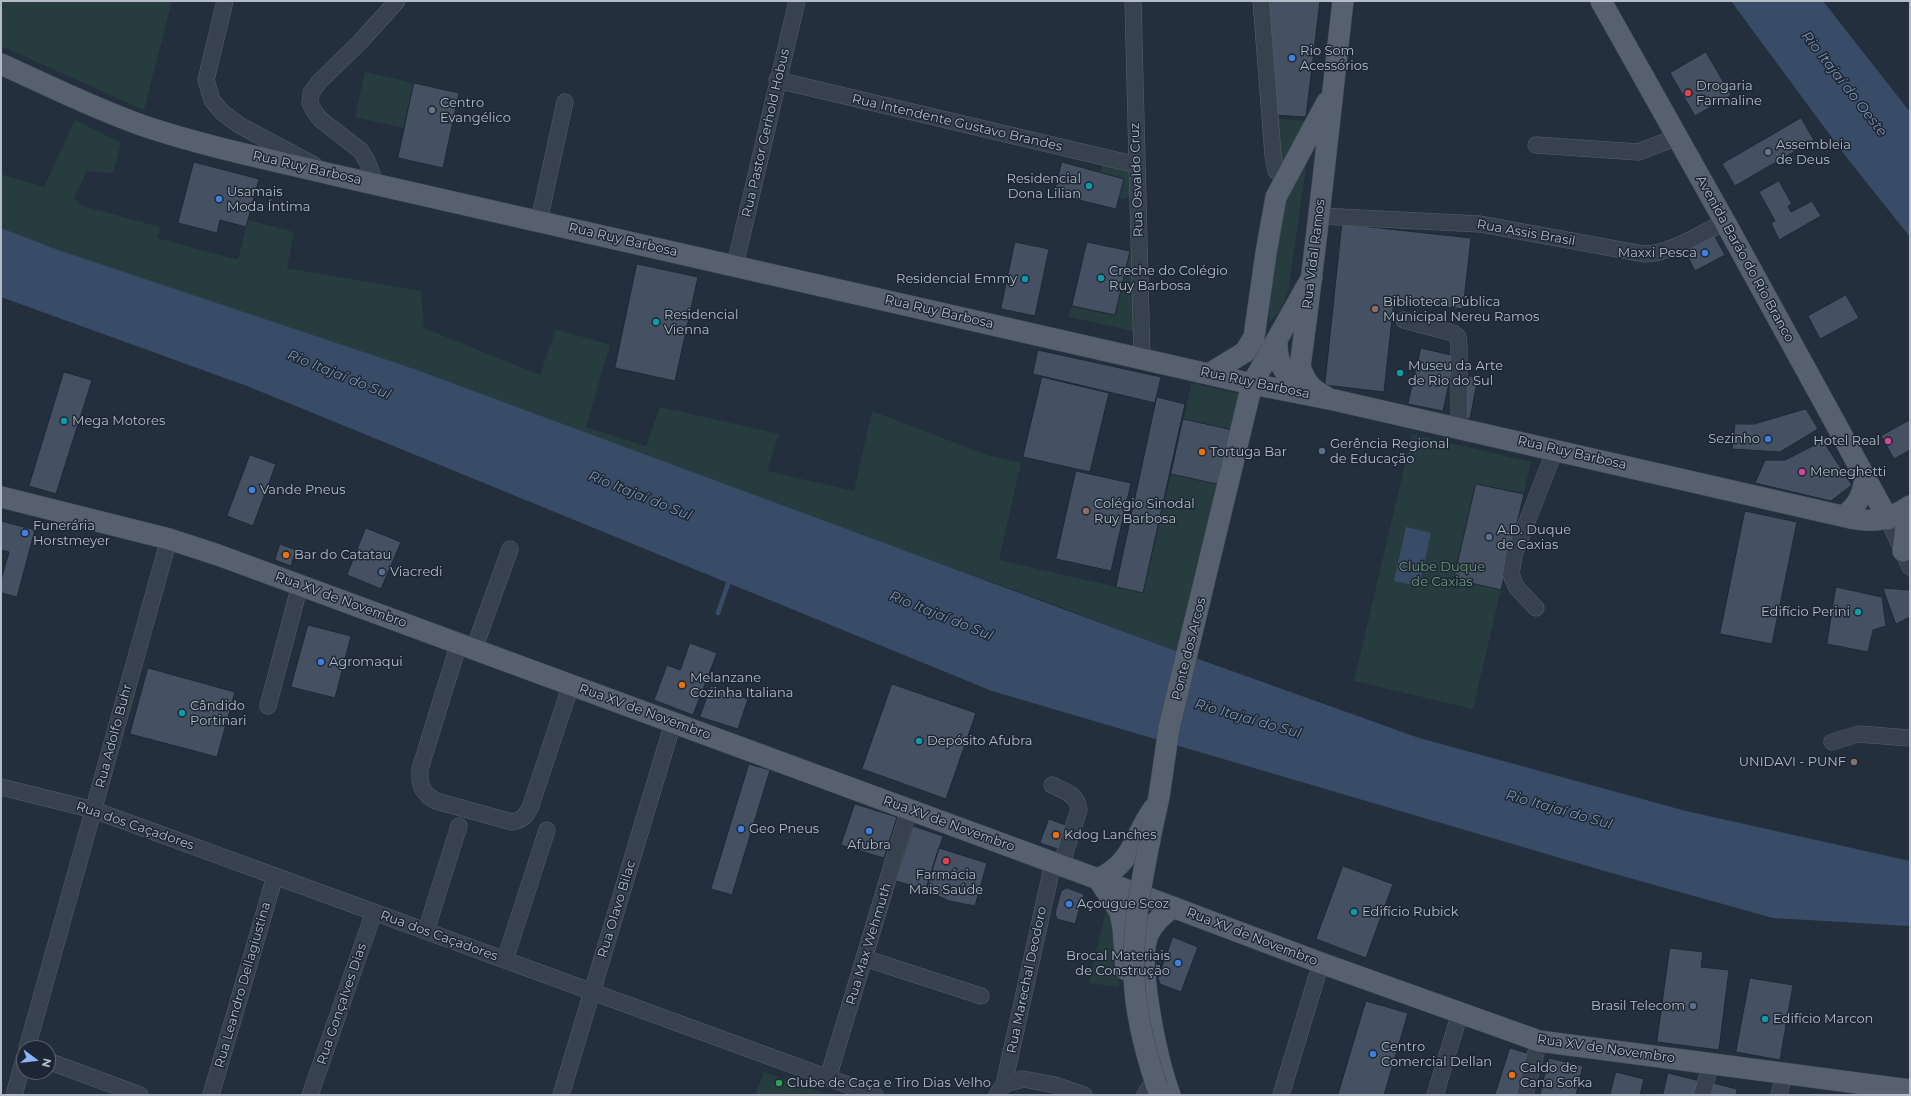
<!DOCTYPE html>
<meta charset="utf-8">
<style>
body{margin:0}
#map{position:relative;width:1911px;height:1096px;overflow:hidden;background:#242f3e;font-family:Montserrat,sans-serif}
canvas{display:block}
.frame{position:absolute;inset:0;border:2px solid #b4bcc9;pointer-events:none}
.north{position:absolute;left:16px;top:1040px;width:40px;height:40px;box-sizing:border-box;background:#1d2633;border:1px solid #59626f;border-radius:50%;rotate:105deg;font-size:11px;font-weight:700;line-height:16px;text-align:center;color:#b4bcc9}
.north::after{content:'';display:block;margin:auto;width:14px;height:18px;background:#8ab4f8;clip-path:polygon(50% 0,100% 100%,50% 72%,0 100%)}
</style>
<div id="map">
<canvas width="1911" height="1096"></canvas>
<div class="frame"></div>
<div class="north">N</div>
</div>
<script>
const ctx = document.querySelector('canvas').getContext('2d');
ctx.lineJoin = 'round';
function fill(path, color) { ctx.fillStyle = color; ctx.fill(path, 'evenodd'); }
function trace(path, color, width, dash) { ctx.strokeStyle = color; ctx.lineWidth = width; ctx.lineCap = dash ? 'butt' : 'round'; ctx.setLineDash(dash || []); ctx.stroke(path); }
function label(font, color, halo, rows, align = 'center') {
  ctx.font = font + ' Montserrat,sans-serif'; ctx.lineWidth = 3; ctx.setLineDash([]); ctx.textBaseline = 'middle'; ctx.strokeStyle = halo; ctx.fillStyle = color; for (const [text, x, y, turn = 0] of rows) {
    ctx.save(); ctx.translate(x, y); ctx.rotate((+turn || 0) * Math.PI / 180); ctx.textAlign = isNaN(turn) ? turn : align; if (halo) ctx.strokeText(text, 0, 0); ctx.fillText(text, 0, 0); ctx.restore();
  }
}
fill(new Path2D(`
 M1 1H172L144 110 1 46Z
 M365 72 414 83 404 128 355 117Z
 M1276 119 1306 121 1282 164Z
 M75 120 121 143 113 173 87 171 74 198 83 206 160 227 157 238 238 260 248 220 294 232 287 268 421 291 424 328 540 375 556 329 610 345 586 427 646 446 660 407 779 434 767 471 854 491 872 411 987 455 1021 463 999 560 1143 593 1171 474 1221 485 1187 655 1026 594 61 251 1 228V174L44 187Z
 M1308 154 1288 292 1280 311 1269 322 1273 242 1280 200Z
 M1103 162 1132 169 1131 195 1125 199 1119 198 1124 179 1100 172Z
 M1130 251H1133V331L1069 317 1072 306 1115 315Z
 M1191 383 1241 394 1233 430 1184 419Z
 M1412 434 1531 462 1473 709 1354 681Z
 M1108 902 1116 909 1119 987 1089 983Z
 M764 1072 830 1095H755Z`), '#263c3f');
fill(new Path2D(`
 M1731 1H1823L1910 112V237L1847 158Z
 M1 228 61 251 414 369 1187 655 1419 738 1686 811 1910 861V926L1773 918 1608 872 992 691 247 386 1 297Z
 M1406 527 1431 533 1419 586 1394 581Z`), '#394c67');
trace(new Path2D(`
 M718 613 730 578`), '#394c67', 4.5);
const building = new Path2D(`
 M1266 1H1320L1306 117 1274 115Z
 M1706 52 1731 95 1695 116 1670 73Z
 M414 83 459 93 443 168 398 158Z
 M1801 118 1814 140 1735 186 1722 164Z
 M194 162 259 179 246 227 220 220 217 233 178 223Z
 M1062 162 1124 179 1116 209 1054 194Z
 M1779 181 1792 204 1788 206 1791 212 1812 201 1821 216 1779 240 1771 223 1775 221 1759 192Z
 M1342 224 1471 238 1463 309 1394 301 1384 392 1325 385Z
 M1714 235 1725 255 1695 271 1685 251Z
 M1015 242 1049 249 1035 316 1001 309Z
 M1087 242 1130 251 1115 315 1072 306Z
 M637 264 698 277 675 381 615 368Z
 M1846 295 1859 318 1820 339 1808 316Z
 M1421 348 1455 356 1443 411 1408 404Z
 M1038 350 1161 377 1155 403 1033 374Z
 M64 372 92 380 56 494 29 486Z
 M1469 376 1478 377 1470 419 1461 417Z
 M1042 377 1109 393 1090 472 1023 457Z
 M1157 397 1185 404 1143 593 1116 587Z
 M1806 409 1818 429 1780 452 1732 449 1735 424H1754Z
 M1183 419 1233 430 1221 485 1171 474Z
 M1910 420V450L1894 459 1881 436Z
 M1823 441 1852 485 1831 501 1755 483 1765 460H1785Z
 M250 455 276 464 253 526 227 516Z
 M1076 471 1131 483 1111 571 1056 559Z
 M1476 484 1524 494 1501 590 1454 579Z
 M1745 511 1797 522 1772 644 1720 634Z
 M1 521 35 530 17 597 1 593V580L9 552 1 550Z
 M366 528 401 542 381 589 347 575Z
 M280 544 296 550 291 566 275 560Z
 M1836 587 1882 597 1886 626 1873 630 1868 652 1827 644Z
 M1883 588 1910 590V617L1896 624Z
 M308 625 351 636 335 698 291 687Z
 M690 643 717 653 693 715 654 700 667 665 680 670Z
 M148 668 235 692 217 757 130 734Z
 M892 684 976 713 946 799 862 769Z
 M711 686 748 699 738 729 700 717Z
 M749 764 770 770 732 895 711 889Z
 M855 804 897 817 884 858 841 845Z
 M1049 819 1071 827 1063 851 1040 843Z
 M913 826 943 836 926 890 896 881Z
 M939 848 987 863 975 906 949 901 926 890Z
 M1343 866 1393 884 1366 958 1316 939Z
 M1067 888 1084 894 1075 924 1057 919 1055 914 1061 891Z
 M1173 937 1198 947 1181 992 1160 984 1158 978Z
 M1670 948 1703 952 1701 967 1729 970 1719 1050 1657 1042Z
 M1750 978 1793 985 1780 1060 1736 1052Z
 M1366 1001 1408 1013 1384 1095H1338Z
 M1510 1048 1530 1054 1517 1095H1495Z
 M1549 1058 1583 1066 1576 1095H1540Z
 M1616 1072 1644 1079 1640 1095H1610Z
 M1668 1073 1700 1081 1697 1095H1663Z
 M1713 1083 1737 1089 1736 1095H1710Z`);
fill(building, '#455162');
trace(building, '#1f2835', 1);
const minor = new Path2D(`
 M225 1 206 80 212 100 222 112 239 125 314 165
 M1133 1 1142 359
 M1261 1 1273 155 1276 171 1290 170
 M777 80 1137 165
 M1536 145 1638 152 1678 137
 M376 184 367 161 361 151 320 119 314 111 310 103 311 93 319 82 360 42 397 1
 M1320 216 1480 224 1644 254C1671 254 1701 233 1725 222
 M539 221 565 102
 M735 265 797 1
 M1404 320 1453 333 1458 337 1459 346V428
 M1888 519 1910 567
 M1536 608 1517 588 1511 575 1514 555 1555 450
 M459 643 420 769C419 785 422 793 436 801L512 822C522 820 525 817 530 808L571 685
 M474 649 510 549
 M268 706 300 585
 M1832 742 1858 734 1910 738
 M1052 785C1065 791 1078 795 1079 810L1061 865
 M1 787 94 810 875 1095
 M426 931 459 826
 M864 958 981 996
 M505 960 547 830
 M27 1048 169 539
 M48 1061 140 1095
 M828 1078 909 809
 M1004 1084 1023 1079 1055 1085 1084 1095
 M14 1095 24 1059
 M211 1095 275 876
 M310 1095 374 912
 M561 1095 673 723
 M997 1095 1004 1084 1053 863
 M1145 1095 1149 1088
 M1281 1095 1321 963
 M1435 1095 1460 1013
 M1525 1095 1539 1041
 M1702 1095 1711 1064
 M1779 1095 1784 1075`);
const major = new Path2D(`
 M1601 1 1725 222 1888 519
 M1 64C47 85 93 108 141 125 203 146 267 159 330 174L1252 384 1334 400 1855 519C1878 523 1892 518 1910 506
 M1277 339C1276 368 1286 377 1311 390
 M1209 374 1245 352 1254 337 1266 253 1276 197 1327 102
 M1325 396C1311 390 1305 381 1300 366 1317 244 1329 123 1343 1
 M1 497 169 539 218 555 1098 879 1321 963 1539 1041 1910 1090
 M1845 515C1858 505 1863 494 1865 478
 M1903 551 1906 526 1910 511
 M1153 824 1159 797 1169 728 1252 384 1312 277
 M1098 879 1120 912 1123 927 1126 970
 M1098 879C1134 862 1133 837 1154 808
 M1170 1095C1158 1063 1136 964 1148 935 1153 923 1163 915 1173 907`);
trace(minor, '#565f6c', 17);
trace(major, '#414a57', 22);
trace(minor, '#38414e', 16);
trace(major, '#56606e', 21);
const majorBridge = new Path2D(`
 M1153 824C1143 874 1132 924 1134 975 1135 1013 1145 1051 1157 1087`);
trace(majorBridge, '#414a57', 22, []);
trace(majorBridge, '#56606e', 21);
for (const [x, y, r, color] of [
 [1292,58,4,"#3f7fe0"],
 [1688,93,4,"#e0444e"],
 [432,110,4,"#6b7280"],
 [1768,152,4,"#6b7280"],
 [1089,186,4,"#0f9aa8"],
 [219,199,4,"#3f7fe0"],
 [1705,253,4,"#3f7fe0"],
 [1101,278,4,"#0f9aa8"],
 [1025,279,4,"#0f9aa8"],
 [1375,309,4,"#8d6e63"],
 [656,322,4,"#0f9aa8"],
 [1400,373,4,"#0f9aa8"],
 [64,421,4,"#0f9aa8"],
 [1768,439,4,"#3f7fe0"],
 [1888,441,4,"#d1479c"],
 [1322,451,4,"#5c6f8a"],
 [1202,452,4,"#e8710a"],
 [1802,472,4,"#d1479c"],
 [252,490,4,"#3f7fe0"],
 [1086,511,4,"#8d6e63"],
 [25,533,4,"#3f7fe0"],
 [1489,537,4,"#5c6f8a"],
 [286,555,4,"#e8710a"],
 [382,572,4,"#5c6f8a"],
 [1858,612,4,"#0f9aa8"],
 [321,662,4,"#3f7fe0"],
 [682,685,4,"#e8710a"],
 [182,713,4,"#0f9aa8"],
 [919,741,4,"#0f9aa8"],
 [1854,762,4,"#8d6e63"],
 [741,829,4,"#3f7fe0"],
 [869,831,4,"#3f7fe0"],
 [1056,835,4,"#e8710a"],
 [946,861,4,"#e0444e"],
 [1069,904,4,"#3f7fe0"],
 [1354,912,4,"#0f9aa8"],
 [1178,963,4,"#3f7fe0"],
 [1693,1006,4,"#5c6f8a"],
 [1765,1019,4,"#0f9aa8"],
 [1373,1054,4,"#3f7fe0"],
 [1512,1075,4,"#e8710a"],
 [779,1083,4,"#2e9e5b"]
]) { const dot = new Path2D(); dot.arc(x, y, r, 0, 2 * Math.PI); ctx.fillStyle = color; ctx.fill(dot); trace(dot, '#1d2633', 1.5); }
label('13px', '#b4bcc9', '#1d2633', [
 ["Rio Som",1300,51],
 ["Acessórios",1300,66],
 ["Drogaria",1696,86],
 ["Farmaline",1696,101],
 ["Centro",440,103],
 ["Evangélico",440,118],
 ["Assembleia",1776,145],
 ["de Deus",1776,160],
 ["Residencial",1081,179,"right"],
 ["Dona Lilian",1081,194,"right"],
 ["Usamais",227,192],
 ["Moda Íntima",227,207],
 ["Maxxi Pesca",1697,253,"right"],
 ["Creche do Colégio",1109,271],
 ["Ruy Barbosa",1109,286],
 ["Residencial Emmy",1017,279,"right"],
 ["Biblioteca Pública",1383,302],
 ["Municipal Nereu Ramos",1383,317],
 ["Residencial",664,315],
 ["Vienna",664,330],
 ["Museu da Arte",1408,366],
 ["de Rio do Sul",1408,381],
 ["Mega Motores",72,421],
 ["Sezinho",1760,439,"right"],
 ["Hotel Real",1880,441,"right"],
 ["Gerência Regional",1330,444],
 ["de Educação",1330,459],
 ["Tortuga Bar",1210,452],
 ["Meneghetti",1810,472],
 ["Vande Pneus",260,490],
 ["Colégio Sinodal",1094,504],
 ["Ruy Barbosa",1094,519],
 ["Funerária",33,526],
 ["Horstmeyer",33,541],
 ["A.D. Duque",1497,530],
 ["de Caxias",1497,545],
 ["Bar do Catatau",294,555],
 ["Viacredi",390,572],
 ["Edifício Perini",1850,612,"right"],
 ["Agromaqui",329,662],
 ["Melanzane",690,678],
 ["Cozinha Italiana",690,693],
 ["Cândido",190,706],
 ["Portinari",190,721],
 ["Depósito Afubra",927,741],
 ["UNIDAVI - PUNF",1846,762,"right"],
 ["Geo Pneus",749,829],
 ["Kdog Lanches",1064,835],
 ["Afubra",869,845,"center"],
 ["Farmácia",946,875,"center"],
 ["Mais Saúde",946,890,"center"],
 ["Açougue Scoz",1077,904],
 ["Edifício Rubick",1362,912],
 ["Brocal Materiais",1170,956,"right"],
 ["de Construção",1170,971,"right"],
 ["Brasil Telecom",1685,1006,"right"],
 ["Edifício Marcon",1773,1019],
 ["Centro",1381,1047],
 ["Comercial Dellan",1381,1062],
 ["Caldo de",1520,1068],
 ["Cana Sofka",1520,1083],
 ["Clube de Caça e Tiro Dias Velho",787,1083]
], 'left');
label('13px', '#b4bcc9', '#1d2633', [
 ["Rua Intendente Gustavo Brandes",957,123,13],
 ["Rua Pastor Gerhold Hobus",766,133,-77],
 ["Rua Ruy Barbosa",307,168,13],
 ["Rua Osvaldo Cruz",1137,180,-92],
 ["Rua Assis Brasil",1526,233,10],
 ["Rua Ruy Barbosa",623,240,13],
 ["Rua Vidal Ramos",1314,254,-83],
 ["Avenida Barão do Rio Branco",1745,259,61],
 ["Rua Ruy Barbosa",939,312,13],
 ["Rua Ruy Barbosa",1255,383,12],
 ["Rua Ruy Barbosa",1572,453,13],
 ["Rua XV de Novembro",341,600,20],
 ["Ponte dos Arcos",1189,649,-76],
 ["Rua XV de Novembro",645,712,20],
 ["Rua Adolfo Buhr",114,736,-75],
 ["Rua XV de Novembro",949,824,20],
 ["Rua dos Caçadores",135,826,19],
 ["Rua Olavo Bilac",617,909,-73],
 ["Rua dos Caçadores",439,936,20],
 ["Rua XV de Novembro",1252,937,21],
 ["Rua Max Wehmuth",869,944,-73],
 ["Rua Marechal Deodoro",1027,980,-78],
 ["Rua Leandro Dellagiustina",243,985,-74],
 ["Rua Gonçalves Dias",342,1004,-71],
 ["Rua XV de Novembro",1606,1049,8]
]);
label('13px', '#6b9a76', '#1d2633', [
 ["Clube Duque",1442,567],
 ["de Caxias",1442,582]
]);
label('italic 14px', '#7c92b1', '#1d2633', [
 ["Rio Itajaí do Oeste",1844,84,52],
 ["Rio Itajaí do Sul",339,375,22],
 ["Rio Itajaí do Sul",640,496,22],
 ["Rio Itajaí do Sul",941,616,22],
 ["Rio Itajaí do Sul",1248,719,16],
 ["Rio Itajaí do Sul",1559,810,16]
]);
</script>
